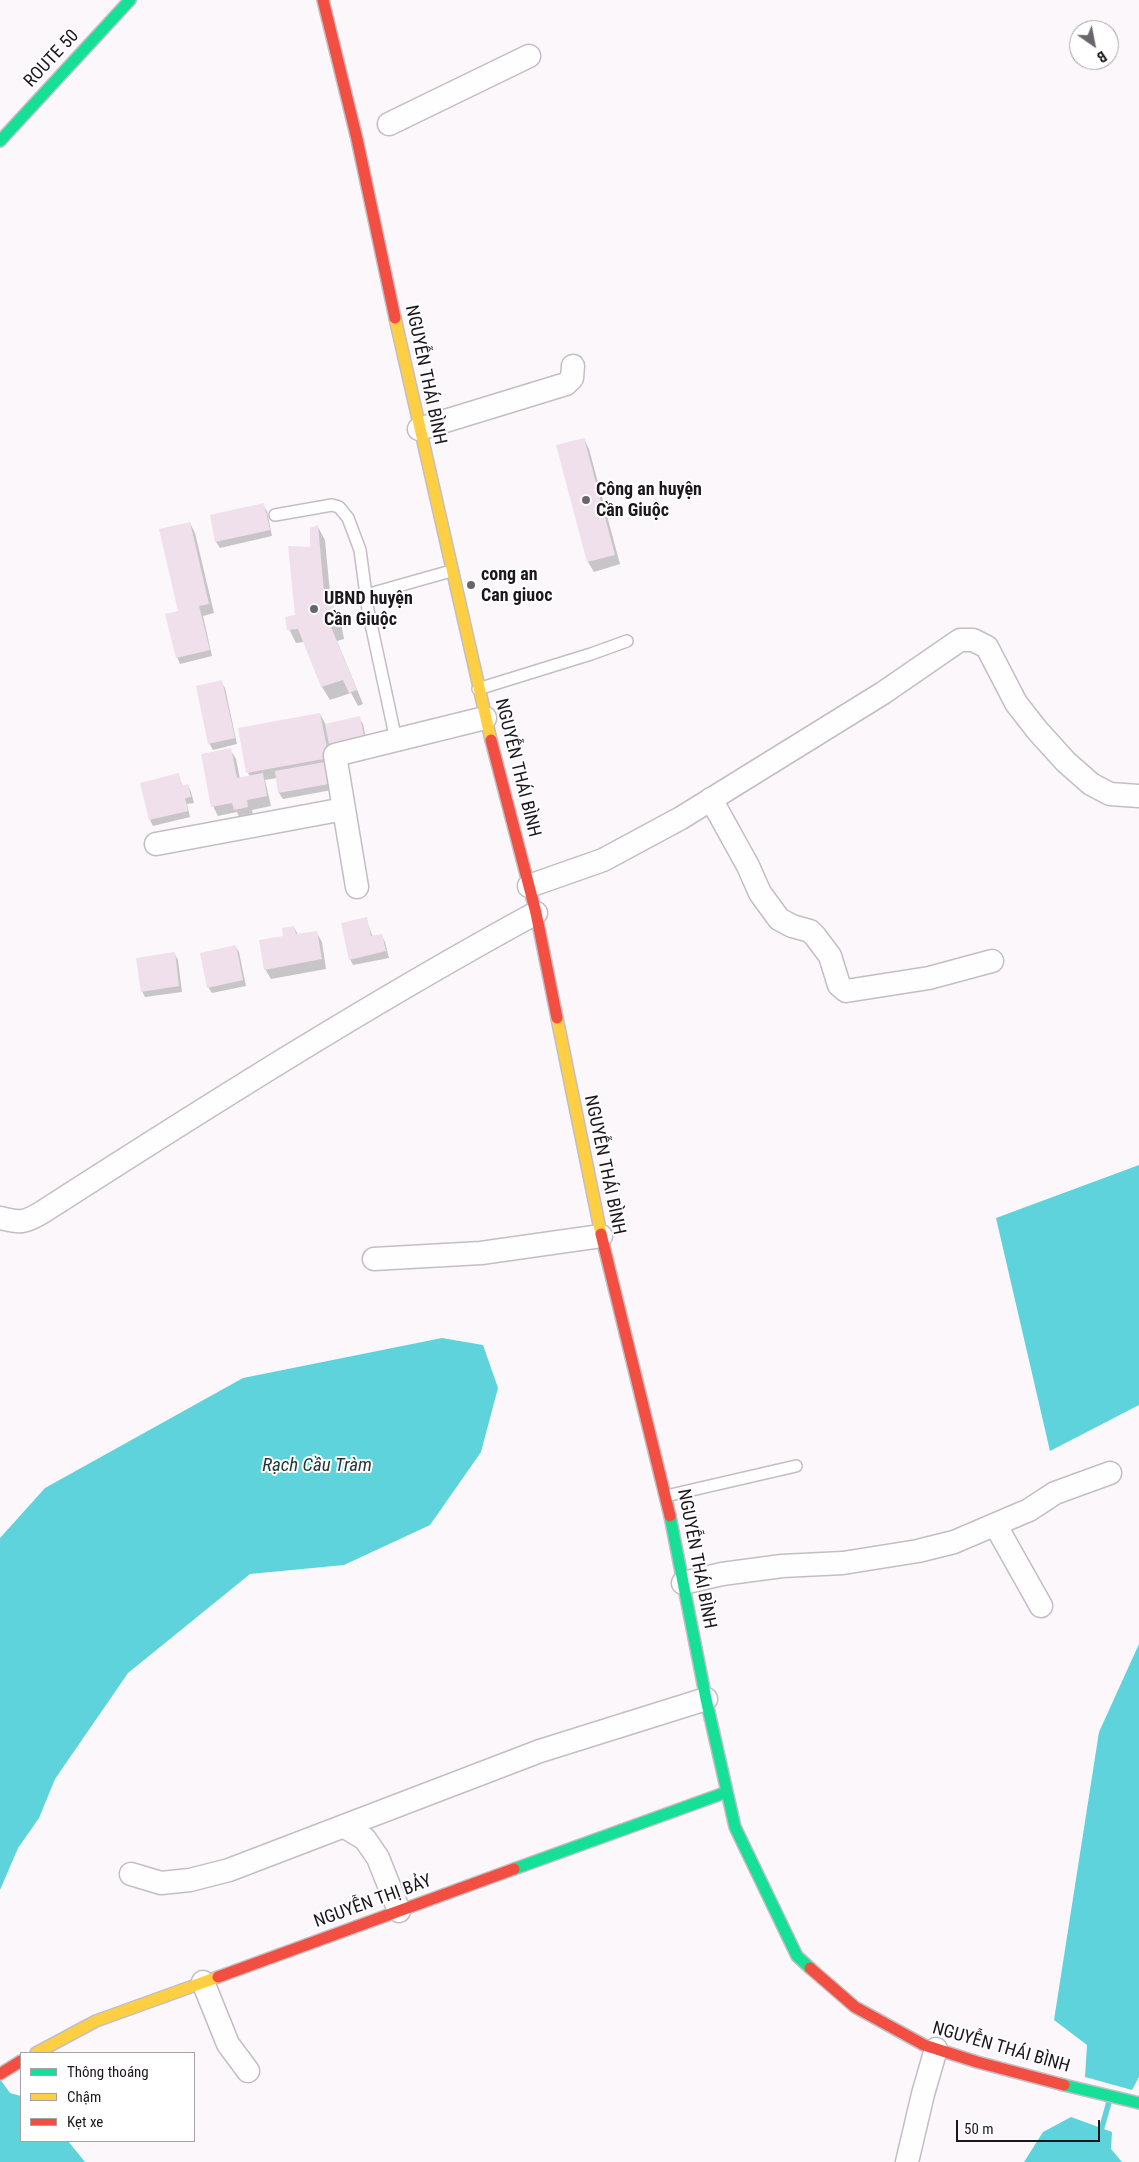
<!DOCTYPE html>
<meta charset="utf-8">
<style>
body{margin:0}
#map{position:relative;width:1139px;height:2162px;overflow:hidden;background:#fbf7fb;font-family:"Roboto Condensed",sans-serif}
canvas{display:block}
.legend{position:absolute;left:20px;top:2052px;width:175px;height:90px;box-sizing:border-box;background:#fff;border:1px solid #a4a2a5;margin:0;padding:6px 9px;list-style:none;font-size:15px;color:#1c161d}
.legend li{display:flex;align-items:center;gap:10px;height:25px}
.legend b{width:25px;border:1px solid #a4a2a5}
.north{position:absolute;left:1069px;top:20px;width:50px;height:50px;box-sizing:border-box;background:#fff;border:1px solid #a4a2a5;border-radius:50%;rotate:147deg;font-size:14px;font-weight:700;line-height:20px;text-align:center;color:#1c161d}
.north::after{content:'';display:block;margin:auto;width:18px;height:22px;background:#6a656b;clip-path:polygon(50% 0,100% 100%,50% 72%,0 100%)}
.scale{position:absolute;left:956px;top:2120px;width:144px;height:22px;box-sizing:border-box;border:2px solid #1c161d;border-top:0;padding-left:6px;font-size:15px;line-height:18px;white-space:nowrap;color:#1c161d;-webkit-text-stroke:4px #fff;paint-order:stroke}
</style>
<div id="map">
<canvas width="1139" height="2162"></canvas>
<ul class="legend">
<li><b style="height:6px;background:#16e098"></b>Thông thoáng</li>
<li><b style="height:6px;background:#ffcf43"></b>Chậm</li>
<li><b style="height:6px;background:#f24e42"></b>Kẹt xe</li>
</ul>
<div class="north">B</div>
<div class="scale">50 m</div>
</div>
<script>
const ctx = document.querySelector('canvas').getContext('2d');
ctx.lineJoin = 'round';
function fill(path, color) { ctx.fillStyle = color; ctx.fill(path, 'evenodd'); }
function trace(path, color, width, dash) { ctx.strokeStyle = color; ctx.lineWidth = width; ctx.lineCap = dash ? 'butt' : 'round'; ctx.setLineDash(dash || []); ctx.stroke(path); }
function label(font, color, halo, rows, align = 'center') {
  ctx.font = font + ' "Roboto Condensed",sans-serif'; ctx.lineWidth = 4; ctx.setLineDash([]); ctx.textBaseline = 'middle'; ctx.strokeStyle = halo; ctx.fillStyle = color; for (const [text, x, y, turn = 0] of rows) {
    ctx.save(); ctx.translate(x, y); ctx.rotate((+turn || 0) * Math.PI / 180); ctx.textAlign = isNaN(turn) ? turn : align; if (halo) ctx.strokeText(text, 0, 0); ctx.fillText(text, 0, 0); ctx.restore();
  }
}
fill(new Path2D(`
 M1139 1165V1405L1050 1451 996 1218Z
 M442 1338 483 1345 498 1388 481 1452 430 1525 344 1565 250 1574 128 1673 55 1779 39 1818 18 1848 0 1890V1538L45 1488 243 1378Z
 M1139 1644V2077L1132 2090 1085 2077 1087 2045 1054 2020 1099 1732Z
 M0 2079 10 2093 21 2096V2141H68L85 2162H0Z
 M1071 2117 1112 2132 1111 2149 1122 2162H1024L1043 2132Z`), '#5ed3dc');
fill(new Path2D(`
 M584 439 589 449 620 564 594 572 588 562 558 446Z
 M263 505 267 511 272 536 220 548 216 542Z
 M190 523 195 533 214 613 203 616 212 656 180 664 177 657Z
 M318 527 325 540 331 604 340 617 344 639 337 641 363 704 358 706 351 693 330 700 322 687 304 642 296 643 289 629 296 616Z
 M221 681 225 688 237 744 213 750 209 743Z
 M320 714 326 725 359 718 363 724 368 748 329 745 333 767 332 790 283 799 279 793 277 778 265 780 271 806 252 810 253 816 240 819 237 812 218 816 213 806 230 749 236 759 240 779 250 777 248 773Z
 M178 774 183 787 188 785 191 792 194 803 187 804 190 817 153 826 150 820Z
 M366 919 373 937 382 936 385 942 389 958 353 965 350 959Z
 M294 927 298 935 316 932 322 942 326 969 271 979 265 969Z
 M235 946 239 952 246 986 212 993 208 987Z
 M174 953 178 960 182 992 145 997 142 991Z`), '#0003');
trace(new Path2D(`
 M1100 2134 1109 2102`), '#5ed3dc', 5.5);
fill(new Path2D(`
 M584 438 615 555 587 562 556 445Z
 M264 503 270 530 215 542 210 515Z
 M190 522 209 604 199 606 210 650 176 658 165 614 178 611 159 529Z
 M318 525 325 604 333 602 338 625 331 627 357 690 349 693 343 680 321 687 298 629 287 630 285 617 295 615 288 546 310 547V528Z
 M222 680 235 738 208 744 196 686Z
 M320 713 329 758 246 773 238 728Z
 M360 716 365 742 330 749 325 724Z
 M231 748 237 778 263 773 267 796 247 800 248 807 234 810 232 803 211 807 201 754Z
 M325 762 329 784 278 793 275 771Z
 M179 773 182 786 188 784 191 797 185 798 188 811 149 820 140 783Z
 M367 917 371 936 382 934 386 951 349 960 341 923Z
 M294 926 296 934 317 931 322 959 264 970 259 940 283 936 282 928Z
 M236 945 243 980 207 988 200 953Z
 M175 952 179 986 141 992 136 958Z`), '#efe0ec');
const lane = new Path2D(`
 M275 515 332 505 339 507 348 518 360 550 368 610 396 740
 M366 595 451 571
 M478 689 591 654 627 641
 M666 1496 796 1466`);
const street = new Path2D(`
 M389 124 529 56
 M419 429 566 384 572 378 573 366
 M711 799 748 866 760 893 779 919 792 926 810 931 815 936 830 956 839 985 846 991 929 978 992 961
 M156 844 344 809
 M529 886 603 860 681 818 883 693 960 640H973L987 647 1016 703 1037 730 1066 762 1091 784 1110 794 1139 796
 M357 887 335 755 485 718
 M0 1218C20 1223 24 1223 41 1213 203 1109 367 1005 536 913
 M374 1259 481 1253 601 1236
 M996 1526 1041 1606
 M683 1583 722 1574 782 1566 843 1563 918 1551 954 1542 1029 1510 1055 1493 1110 1473
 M345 1827 365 1839 378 1858 399 1911
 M131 1874 161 1883 190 1880 229 1870 540 1751 706 1699
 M203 1982 228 2044 248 2071
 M907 2162 923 2094 936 2049`);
const fast = new Path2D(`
 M0 141 130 0
 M670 1516 706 1699 735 1827 797 1956 810 1968
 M514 1869 727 1792
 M1064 2085 1139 2103`);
const slow = new Path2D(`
 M395 318 491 740
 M557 1018 601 1234
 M36 2053 96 2021 218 1977`);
const jam = new Path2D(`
 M323 0 357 139 395 318
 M491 740 536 913 557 1018
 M601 1234 670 1516
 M810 1968 855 2007 924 2045 977 2062 1064 2085
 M218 1977 514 1869
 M0 2074 21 2061`);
trace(lane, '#c3bec3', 14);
trace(street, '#c3bec3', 25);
trace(fast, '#c3bec3', 14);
trace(slow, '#c3bec3', 14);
trace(jam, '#c3bec3', 14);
trace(lane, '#fefefe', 11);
trace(street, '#fefefe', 22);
trace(fast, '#16e098', 11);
trace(slow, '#ffcf43', 11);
trace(jam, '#f24e42', 11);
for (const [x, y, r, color] of [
 [586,500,5,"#6a656b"],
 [471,585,5,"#6a656b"],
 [314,609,5,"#6a656b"]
]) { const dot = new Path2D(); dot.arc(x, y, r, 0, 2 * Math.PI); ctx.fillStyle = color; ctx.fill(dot); trace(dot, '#fff', 2); }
label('18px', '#1c161d', '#fff', [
 ["ROUTE 50",52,59,-47],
 ["NGUYỄN THÁI BÌNH",425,375,78],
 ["NGUYỄN THÁI BÌNH",517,768,76],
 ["NGUYỄN THÁI BÌNH",604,1165,78],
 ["NGUYỄN THÁI BÌNH",696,1559,79],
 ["NGUYỄN THỊ BẢY",373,1902,-20],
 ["NGUYỄN THÁI BÌNH",1001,2048,16]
]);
label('bold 18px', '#1c161d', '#fff', [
 ["Công an huyện",596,490],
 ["Cần Giuộc",596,511],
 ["cong an",481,575],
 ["Can giuoc",481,596],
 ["UBND huyện",324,599],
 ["Cần Giuộc",324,620]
], 'left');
label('italic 19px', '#20393b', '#fff', [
 ["Rạch Cầu Tràm",317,1466]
]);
</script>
